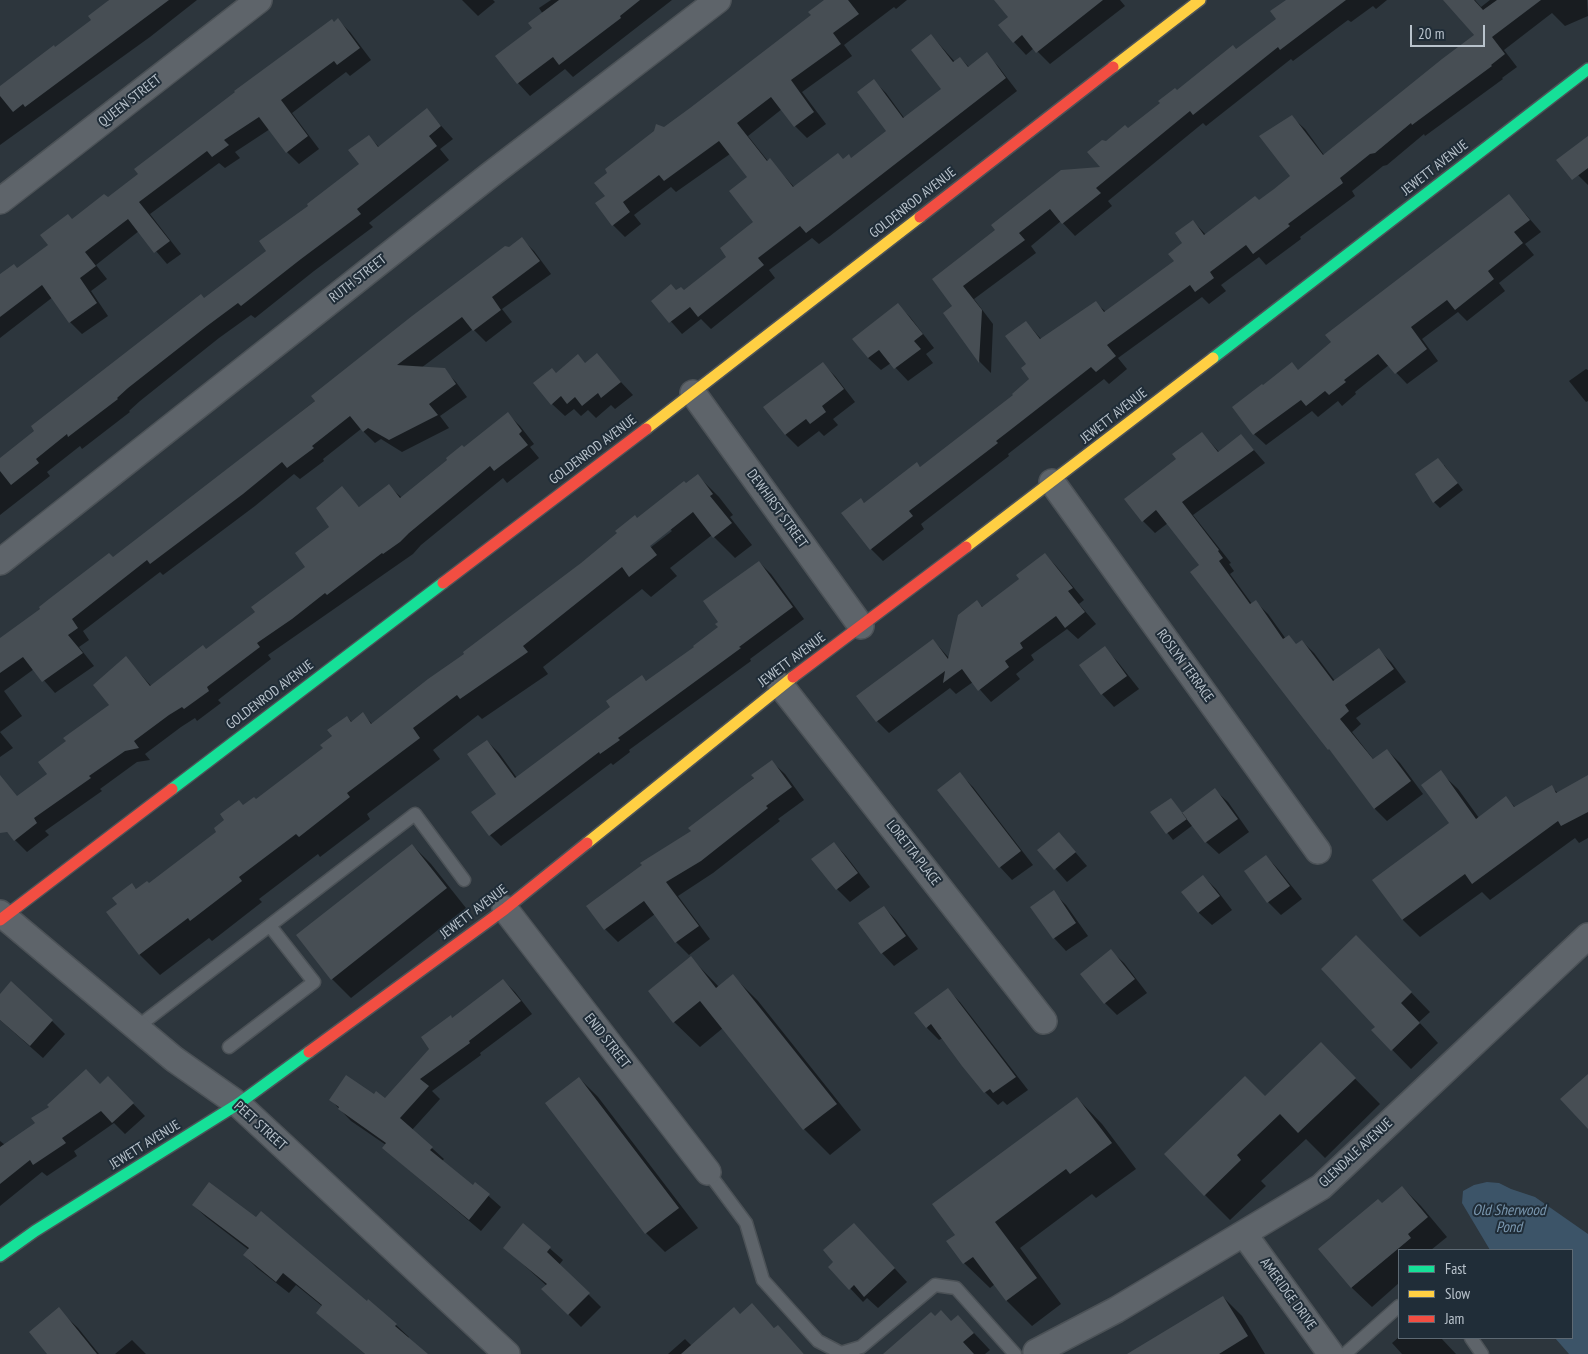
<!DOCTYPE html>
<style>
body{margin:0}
#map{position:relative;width:1588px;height:1354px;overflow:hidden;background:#2d363d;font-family:"PT Sans Narrow",sans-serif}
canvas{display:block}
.legend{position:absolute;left:1398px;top:1249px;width:175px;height:90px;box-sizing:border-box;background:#202d38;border:1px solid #5d6973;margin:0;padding:6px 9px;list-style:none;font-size:15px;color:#b9c3cc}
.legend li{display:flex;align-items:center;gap:10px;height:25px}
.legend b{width:25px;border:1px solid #5d6973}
.scale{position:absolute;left:1410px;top:25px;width:75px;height:22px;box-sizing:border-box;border:2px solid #b9c3cc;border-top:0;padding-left:6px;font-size:15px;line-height:18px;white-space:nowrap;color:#b9c3cc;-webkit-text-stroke:4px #202d38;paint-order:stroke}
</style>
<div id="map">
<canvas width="1588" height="1354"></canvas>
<ul class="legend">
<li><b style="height:6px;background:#16e098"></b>Fast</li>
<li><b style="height:6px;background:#ffcf43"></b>Slow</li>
<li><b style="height:6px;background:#f24e42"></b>Jam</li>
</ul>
<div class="scale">20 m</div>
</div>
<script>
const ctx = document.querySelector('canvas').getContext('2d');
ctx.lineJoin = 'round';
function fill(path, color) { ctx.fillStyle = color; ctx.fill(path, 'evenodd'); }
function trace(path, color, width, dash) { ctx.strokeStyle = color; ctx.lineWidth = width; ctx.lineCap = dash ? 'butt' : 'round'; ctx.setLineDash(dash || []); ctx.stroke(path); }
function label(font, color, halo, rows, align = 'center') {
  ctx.font = font + ' "PT Sans Narrow",sans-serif'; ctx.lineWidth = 4; ctx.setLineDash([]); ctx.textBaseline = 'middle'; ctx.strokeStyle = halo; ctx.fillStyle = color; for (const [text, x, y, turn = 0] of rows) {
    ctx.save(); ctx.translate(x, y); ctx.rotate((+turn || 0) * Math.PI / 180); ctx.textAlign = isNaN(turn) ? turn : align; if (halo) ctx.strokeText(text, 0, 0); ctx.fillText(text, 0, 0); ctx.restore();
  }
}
fill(new Path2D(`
 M1487 1182 1499 1183 1511 1189 1535 1197 1588 1234V1354H1569L1555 1338H1572V1250H1490L1462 1203 1463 1191 1474 1185Z`), '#3c5468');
fill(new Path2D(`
 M109 0H197L150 37 0 145V88L93 21Z
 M462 0H493L495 2 478 16Z
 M551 0H672L573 77 565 69 530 96 518 83 533 28 543 14 539 8Z
 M826 0H907L896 9 894 7 844 45 852 56 802 92 826 124 807 138 795 126 782 109 748 136 768 161 770 160 794 187 843 160 852 159 888 131 874 81 886 93 905 119 943 89 931 35 955 62 960 58 969 67 986 54 998 66 1017 91 830 236 819 244 812 238 769 270 775 278 711 329 701 319 682 334 653 301 677 291 684 292 728 257 754 223 748 177 730 154 676 192 671 187 634 215 641 224 625 237 613 225 606 196 665 128 813 16Z
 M1008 0H1120L1125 6 1050 64 1034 48 1026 55 1014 42Z
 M1288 0H1387L1376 9 1373 6 1351 22 1348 20 1293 61 1291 59 1206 126 1203 123 1108 201 1112 206 1075 236 1061 221 1031 246 1036 253 974 299 993 324 991 373 980 362 945 313 954 306 933 279 1102 168 1106 142 1128 130 1177 92 1236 51 1278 19Z
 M1445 0H1475L1481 7 1490 0H1587L1588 16 1565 26 1552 13 1504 50 1517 67 1502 78 1503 79 1425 136 1424 134 1387 165 1383 166 1352 191 1355 196 1300 237 1301 239 1266 265 1259 257 1221 285 1226 291 1209 304 1202 297 1118 358 1127 369 1109 384 1104 379 1095 386 1008 454 1009 456 921 524 924 529 883 561 871 549 861 500 865 504 917 464 921 468 1014 395 1031 380 1028 364 1026 322 1042 340 1096 303 1106 312 1175 262 1193 221 1206 235 1259 201 1292 176V117L1305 129 1324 155 1475 36Z
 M338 20 350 32 371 60 350 76 346 72 292 113 319 149 299 164 287 152 270 129 235 152 240 158 225 168 219 163 150 214 181 254 167 264 139 231 96 265 107 279 91 291 108 316 82 334 70 322 53 297 0 338V282L50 245 73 220 108 199Z
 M427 110 453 139 440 149 449 160 369 223 373 227 314 271 255 318 251 315 219 338 140 401 129 411 130 412 82 449 80 446 47 472 50 476 0 515V459L267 251 310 206 360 164 369 137 379 147Z
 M1588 138V185L1578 175Z
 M1509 195 1541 232 1525 244 1534 255 1499 283 1505 291 1467 321 1458 312 1422 339 1438 361 1407 384 1389 365 1355 392 1356 394 1342 406 1338 401 1318 417 1312 411 1266 445 1254 434 1299 371Z
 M522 239 534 251 551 274 502 309 512 322 486 342 473 329 421 368 444 370 456 382 467 397 440 416 449 428 402 452 381 439 375 443 361 429 323 459 324 461 300 479 294 474 255 506 163 575 160 572 83 631 89 640 79 647 94 666 55 693 34 669 4 691 22 716 0 732V640L113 559Z
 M898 305 910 317 934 348 926 354 933 363 908 381 891 363 881 370 868 358Z
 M596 355 633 395 615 409 611 405 596 418 588 410 581 416 574 409 565 416 552 404 556 374 586 364Z
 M823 364 835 376 855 402 833 419 838 425 824 436 819 431 798 447 785 434Z
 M1586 369 1588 370V401L1586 402 1569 381Z
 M508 414 520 426 534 444 530 447 539 458 507 483 503 478 421 545 413 554 268 655 271 659 218 700 221 703 197 721 195 718 181 727 145 754 150 760 137 762 100 789 102 791 45 831 49 835 27 852 6 831 0 823V795L18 797 49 774 111 706 126 658 152 687 206 650 257 612 307 567 331 527 342 488 360 508 389 486 402 498Z
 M1202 433 1219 452 1241 435 1265 463 1193 515 1231 563 1229 564 1234 571 1230 574 1252 604 1256 602 1268 614 1286 639 1297 645 1302 641 1314 653 1335 681 1379 650 1391 662 1406 682 1356 718 1361 724 1352 732 1374 760 1387 750 1400 763 1423 794 1387 821 1375 809 1335 756 1293 703 1201 565 1168 523 1155 533 1143 521 1178 459Z
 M1444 465 1463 490 1440 508 1434 502Z
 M698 476 719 497 733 515 730 517 752 545 735 558 712 535 670 568 677 576 651 597 642 589 543 667 548 674 482 719 478 715 433 750 440 759 367 814 370 819 337 844 320 857 318 854 259 899 262 902 212 941 209 938 160 975 139 954 119 905 132 884 137 890 149 884 218 832 244 806 256 800 325 749 347 717 352 722 363 714 372 724 466 655 637 519ZM670 529 672 531 646 551 644 549Z
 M1045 554 1057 567 1084 600 1079 604 1096 624 1078 639 1067 629 1031 655 1034 660 1016 674 1020 679 991 702 973 682 956 694 950 688 889 733 877 721 933 640 949 658 977 602 983 607 1020 579Z
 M759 562 771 574 804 619 750 659 751 661 629 750 630 752 613 765 611 763 501 846 490 835 498 794 487 741 499 753 517 778 612 708 642 677 647 682 695 647 720 627Z
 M1104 648 1117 661 1139 689 1114 707 1102 694Z
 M0 732 13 748 0 757Z
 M772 762 785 774 804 800 778 819 780 821 713 873 678 896 710 939 689 955 676 942 655 914 618 942 605 929 587 907 692 831Z
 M1440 772 1458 789 1479 818 1506 798 1516 808 1551 787 1558 793 1588 786V838L1579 843 1575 838 1490 900 1482 892 1420 937 1403 920 1374 880 1451 824Z
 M960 774 973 787 1033 865 1012 880 1000 867Z
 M1215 790 1228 802 1249 832 1219 854 1206 842 1193 825 1173 840 1152 813 1171 799 1183 814Z
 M1059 833 1087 866 1067 882 1039 850Z
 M834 843 846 856 870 887 850 902 837 889Z
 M412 845 431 864 466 908 351 998 332 979Z
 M1266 856 1278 869 1302 899 1281 915 1268 902 1245 872Z
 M1203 876 1216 889 1232 910 1212 925 1199 913 1183 892Z
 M1053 892 1066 905 1088 936 1066 951 1054 938Z
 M884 907 896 920 918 949 894 966 882 953Z
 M1111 951 1124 963 1147 993 1117 1015 1105 1003Z
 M1376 956 1430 1012 1419 1022 1438 1043 1411 1069 1373 1030 1376 1027Z
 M691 958 719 987 733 976 758 1001 861 1130 830 1155 804 1129 723 1028 700 1047 674 1022Z
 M503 980 515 992 532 1014 480 1053 481 1055 432 1091 440 1099 412 1130 444 1159 442 1161 473 1187 475 1184 501 1207 481 1231 396 1159 384 1148 386 1145 351 1121 330 1099 374 1096 386 1099 431 1049 452 1019Z
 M948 990 960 1002 1028 1090 1007 1105 1003 1101 998 1105 985 1092 943 1038 939 1040 927 1028Z
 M0 996 52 1021 65 1034 43 1058 0 1020Z
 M1321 1044 1380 1104 1325 1158 1306 1139 1261 1181 1266 1186 1230 1220 1205 1195 1265 1098Z
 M579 1078 598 1097 698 1228 665 1252 646 1233Z
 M100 1085 120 1090 145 1116 125 1134 114 1123 74 1151 77 1156 47 1176 42 1172 0 1206V1141L5 1145Z
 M1077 1098 1102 1124 1136 1169 1096 1198 1092 1194 1020 1248 1061 1304 1032 1326 1007 1301 995 1284 990 1288 964 1263 957 1235Z
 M1402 1187 1421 1206 1447 1237 1431 1250H1399V1283L1372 1307 1352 1288 1320 1249 1382 1204Z
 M193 1205 367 1303 396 1325 409 1337 408 1339 425 1354H365L331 1325 322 1306 296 1285 289 1293 257 1268 244 1255 249 1250 206 1217Z
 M523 1225 563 1260 559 1265 601 1307 581 1327 543 1289 547 1286 505 1248Z
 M866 1237 907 1282 878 1308 867 1298 863 1302 830 1267Z
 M1223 1297 1242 1316 1265 1354H1201Z
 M752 1305 775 1329 778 1326 804 1354H668L685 1339 692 1346 740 1315Z
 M58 1309 78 1328 99 1354H49Z
 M958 1316 990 1350 985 1354H885L935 1318 951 1322Z
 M1399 1337 1441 1338 1456 1354H1402L1392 1343Z
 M132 1340 146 1354H115Z`), '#0007');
fill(new Path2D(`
 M109 0H169L25 107 23 104 13 112 0 96V86L54 45 55 47 91 20 88 16Z
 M559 0H640L620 16 621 18 559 65 553 57 517 84 495 56 532 28 528 23Z
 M824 0H848L859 14 833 33 841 44 791 80 814 112 794 127 771 97 737 123 767 161 770 158 793 187 838 153 843 159 849 154 851 158 886 131 857 92 874 79 903 118 941 89 911 50 931 34 953 62 960 57 968 67 987 52 1006 78 818 224 806 233 800 226 758 258 764 265 698 317 690 307 669 323 651 301 671 284 676 290 681 287 684 290 726 257 720 248 753 222 729 191 747 177 719 141 664 181 659 175 623 202 630 212 612 226 595 203 605 196 594 183 607 173 605 169 654 131 656 124 664 127 690 108 811 15 808 12Z
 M994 0H1103L1036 53 1022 35 1013 43 998 25 1008 17Z
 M1286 0H1346L1280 50 1278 47 1193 115 1190 111 1096 188 1101 193 1062 224 1050 209 1019 233 1025 240 963 286 982 310 979 363 943 313 952 306 932 279 995 230 991 225 1061 170 1100 167 1087 152 1102 140 1106 141 1125 125 1128 128 1160 103 1158 101 1175 88 1177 90 1233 45 1236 49 1276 19 1270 11Z
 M1443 0H1474L1483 10 1497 0H1541L1492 37 1505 54 1491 65 1492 66 1412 125 1411 123 1375 153 1370 154 1340 178 1343 183 1288 224 1290 226 1253 254 1246 245 1210 272 1214 278 1195 292 1190 285 1107 345 1116 356 1096 372 1091 367 1009 431 996 441 998 443 909 511 913 516 870 550 841 513 861 498 864 503 917 462 920 467 1013 395 1012 394 1029 379 1021 368 1026 364 1005 336 1026 321 1040 339 1096 301 1104 312 1174 261 1168 254 1182 243 1175 233 1193 220 1204 235 1255 196 1259 200 1274 189 1290 176 1259 136 1292 115 1323 155 1442 59 1474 35Z
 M338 18 360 48 337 65 334 61 281 100 308 136 286 153 259 117 224 140 229 145 212 157 207 151 139 202 170 241 154 253 128 219 85 252 96 266 80 278 97 303 69 323 42 285 0 317V274L14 264 17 268 48 245 40 235 68 214 72 219 104 194 108 197 138 174 134 169 235 92 234 91 332 19 334 22Z
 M427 108 441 126 429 136 437 146 357 209 361 214 301 259 241 306 238 303 207 326 128 388 117 398 118 399 68 437 67 434 36 459 39 463 11 485 0 471V458L34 431 31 426 201 294 204 298 266 251 259 241 308 206 307 204 359 164 348 150 369 135 378 147Z
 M1588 136V168L1572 180 1556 160Z
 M1509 194 1530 220 1514 232 1523 243 1488 271 1494 279 1455 310 1447 300 1411 327 1427 349 1395 374 1378 354 1344 380 1346 382 1329 395 1325 391 1306 406 1301 400 1253 435 1232 407 1262 384 1263 385 1292 362 1298 370 1331 342 1325 335Z
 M522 237 540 261 492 297 501 310 473 331 462 317 397 365 445 368 456 384 429 404 438 415 389 440 368 428 363 432 350 416 312 446 314 448 287 468 282 462 243 494 150 564 147 560 72 619 78 628 68 635 83 653 42 682 23 657 0 673V638L40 609 39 607 49 599 109 553 113 557 315 401 311 396 412 316 505 246 509 247Z
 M898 303 923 334 914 341 921 349 894 369 879 350 868 358 852 339Z
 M597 353 621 382 601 398 598 393 582 406 575 397 567 404 561 396 551 405 533 383 552 368 556 373 578 354 585 363Z
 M823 362 844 389 822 406 826 412 810 424 806 419 785 435 763 407Z
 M508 412 522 431 519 434 528 445 494 471 490 466 409 533 400 542 383 554 382 553 327 595 325 593 292 619 257 643 260 647 207 687 209 691 184 709 182 707 169 715 134 741 139 748 125 751 89 776 91 778 34 818 37 823 14 841 7 832 0 833V775L17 796 47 774 38 762 66 741 63 738 109 705 93 685 126 656 150 686 203 645 206 649 255 612 251 607 305 567 295 553 329 527 316 508 342 486 359 507 389 484 400 498 447 460 446 458 462 445 464 447Z
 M1202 432 1218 452 1241 434 1254 450 1182 502 1219 550 1218 551 1223 558 1219 561 1250 604 1256 600 1283 639 1289 635 1296 644 1302 640 1333 681 1379 648 1394 669 1345 705 1349 711 1340 719 1373 759 1387 749 1411 781 1374 809 1329 749 1328 750 1292 704 1190 572 1199 565 1156 510 1142 522 1124 499 1176 459 1172 454Z
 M1438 458 1458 483 1433 503 1415 474Z
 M698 474 713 494 710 496 732 523 713 538 693 512 650 546 657 555 629 577 622 567 523 646 528 652 460 699 457 695 413 728 420 738 347 793 350 797 299 837 296 834 239 877 242 881 190 921 188 918 139 955 106 912 117 904 112 898 132 883 136 889 147 881 149 883 216 832 214 828 224 820 220 814 239 800 243 805 254 797 256 799 323 748 320 745 332 736 327 730 347 716 351 722 363 712 371 724 428 679 464 654 463 652 581 563 617 533 615 531 635 515 637 518 684 481 686 483Z
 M1045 553 1073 588 1068 591 1085 612 1065 628 1056 616 1020 643 1023 648 1005 661 1009 667 978 691 962 669 943 683 945 671 876 722 856 696 933 639 948 659 958 615 977 600 982 607 1019 579 1016 575Z
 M759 561 793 607 739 647 741 648 629 730 618 738 620 740 600 754 599 752 489 836 471 812 496 794 467 754 487 740 515 778 610 707 606 701 642 675 646 681 694 647 693 646 718 627 715 624 718 622 703 601Z
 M1105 646 1127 676 1101 695 1079 665Z
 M772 760 792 787 766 806 768 808 701 861 666 882 699 926 675 943 644 901 604 930 586 906 642 865 640 863 691 831 688 828 742 787 754 778 751 775Z
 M1441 770 1476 819 1506 796 1514 807 1552 785 1556 793 1588 775V812L1561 826 1558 821 1472 884 1465 874 1402 920 1372 880 1449 823 1421 785Z
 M960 772 1021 851 999 868 937 790Z
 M1215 788 1238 819 1205 843 1182 813Z
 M1171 798 1187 819 1166 834 1150 812Z
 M1059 832 1076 852 1054 870 1037 850Z
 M834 842 858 873 836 890 811 859Z
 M412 844 447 888 331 980 296 935Z
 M1266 855 1290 886 1267 903 1244 871Z
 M1203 875 1220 896 1198 913 1181 892Z
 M1054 890 1076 923 1053 939 1030 907Z
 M884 906 906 936 881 954 858 923Z
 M1356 935 1412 992 1401 1003 1420 1023 1391 1051 1371 1030 1375 1027 1321 969Z
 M1111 949 1135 979 1104 1004 1080 974Z
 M691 956 716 988 733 974 837 1104 803 1130 700 1001 673 1023 648 991Z
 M503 979 521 1001 469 1041 470 1043 420 1079 429 1086 400 1118 433 1147 430 1150 473 1185 475 1182 490 1194 469 1220 382 1148 386 1143 338 1109 339 1107 329 1100 346 1075 374 1094 376 1091 385 1098 429 1049 421 1037 451 1015 452 1018Z
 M11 981 53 1020 30 1046 0 1020V994Z
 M948 988 1016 1077 993 1093 990 1089 984 1093 962 1066 931 1024 926 1028 914 1013Z
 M1321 1042 1356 1078 1298 1133 1280 1114 1237 1155 1241 1160 1204 1196 1164 1154 1245 1076 1265 1096Z
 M86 1069 100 1084 108 1076 134 1103 112 1123 101 1111 62 1138 66 1143 33 1165 30 1160 0 1184V1147L35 1123 31 1118 49 1107 47 1105Z
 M1588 1074V1129L1560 1099Z
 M579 1077 679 1208 645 1234 545 1103Z
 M1077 1097 1112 1143 1070 1174 1066 1169 995 1222 1037 1278 1006 1301 973 1257 963 1264 946 1241 955 1235 932 1204Z
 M209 1182 256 1217 261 1211 367 1301 368 1299 397 1324 395 1326 428 1354H365L316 1313 322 1305 283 1273 276 1282 243 1255 249 1248 192 1205Z
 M1402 1186 1428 1217 1408 1234 1411 1238 1351 1288 1318 1249 1378 1199 1382 1203Z
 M523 1223 551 1247 547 1252 590 1293 568 1315 541 1289 547 1284 503 1248Z
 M854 1223 895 1268 864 1297 854 1285 849 1290 828 1267 833 1262 823 1250Z
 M1223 1296 1248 1336 1219 1354H1127Z
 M752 1303 774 1328 778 1325 804 1354H681L734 1307 740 1314Z
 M59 1307 63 1312 97 1354H47L29 1332Z
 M941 1310 951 1321 958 1315 974 1333 963 1342 974 1354H883L931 1312 935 1316Z`), '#474e54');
const lane = new Path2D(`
 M136 1028 415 814 464 880
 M229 1047 314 982 270 926
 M708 1172 746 1223 763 1280 818 1341 841 1353 861 1347 935 1285 956 1288 1015 1354
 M1471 1338 1482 1354
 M1345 1354 1399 1306`);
const street = new Path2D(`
 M0 201 259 0
 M693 393 861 626
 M1052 482 1318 851
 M0 562 490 175 718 0
 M781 686 1044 1021
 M505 909 708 1172
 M0 913 174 1059 238 1104 507 1354
 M1244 1234 1331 1354
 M1036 1352 1116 1310 1321 1187 1588 936`);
const fast = new Path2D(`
 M1213 358 1588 69
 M172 789 443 583
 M0 1256 35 1231 238 1104 309 1052`);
const slow = new Path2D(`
 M1113 67 1200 0
 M646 429 920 217
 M966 547 1213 358
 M587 843 793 677`);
const jam = new Path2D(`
 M920 217 1113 67
 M443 583 646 429
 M793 677 966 547
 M0 920 172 789
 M309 1052 505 909 587 843`);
trace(lane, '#4c5257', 15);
trace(street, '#4c5257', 28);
trace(fast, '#4c5257', 14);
trace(slow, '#4c5257', 14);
trace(jam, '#4c5257', 14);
trace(lane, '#5e646a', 12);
trace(street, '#5e646a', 25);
trace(fast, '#16e098', 11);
trace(slow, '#ffcf43', 11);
trace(jam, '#f24e42', 11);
label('14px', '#b9c3cc', '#202d38', [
 ["QUEEN STREET",130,101,-38],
 ["JEWETT AVENUE",1435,168,-38],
 ["GOLDENROD AVENUE",913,203,-38],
 ["RUTH STREET",358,279,-38],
 ["JEWETT AVENUE",1114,416,-38],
 ["GOLDENROD AVENUE",593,450,-37],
 ["DEWHIRST STREET",777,509,54],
 ["JEWETT AVENUE",792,660,-37],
 ["ROSLYN TERRACE",1185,666,54],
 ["GOLDENROD AVENUE",270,695,-37],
 ["LORETTA PLACE",913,853,52],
 ["JEWETT AVENUE",474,912,-37],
 ["ENID STREET",607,1041,52],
 ["PEET STREET",260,1126,42],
 ["JEWETT AVENUE",145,1145,-32],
 ["GLENDALE AVENUE",1356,1153,-43],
 ["AMERIDGE DRIVE",1288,1294,54]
]);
label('italic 15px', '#7a97af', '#202d38', [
 ["Old Sherwood",1509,1211],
 ["Pond",1509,1228]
]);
</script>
